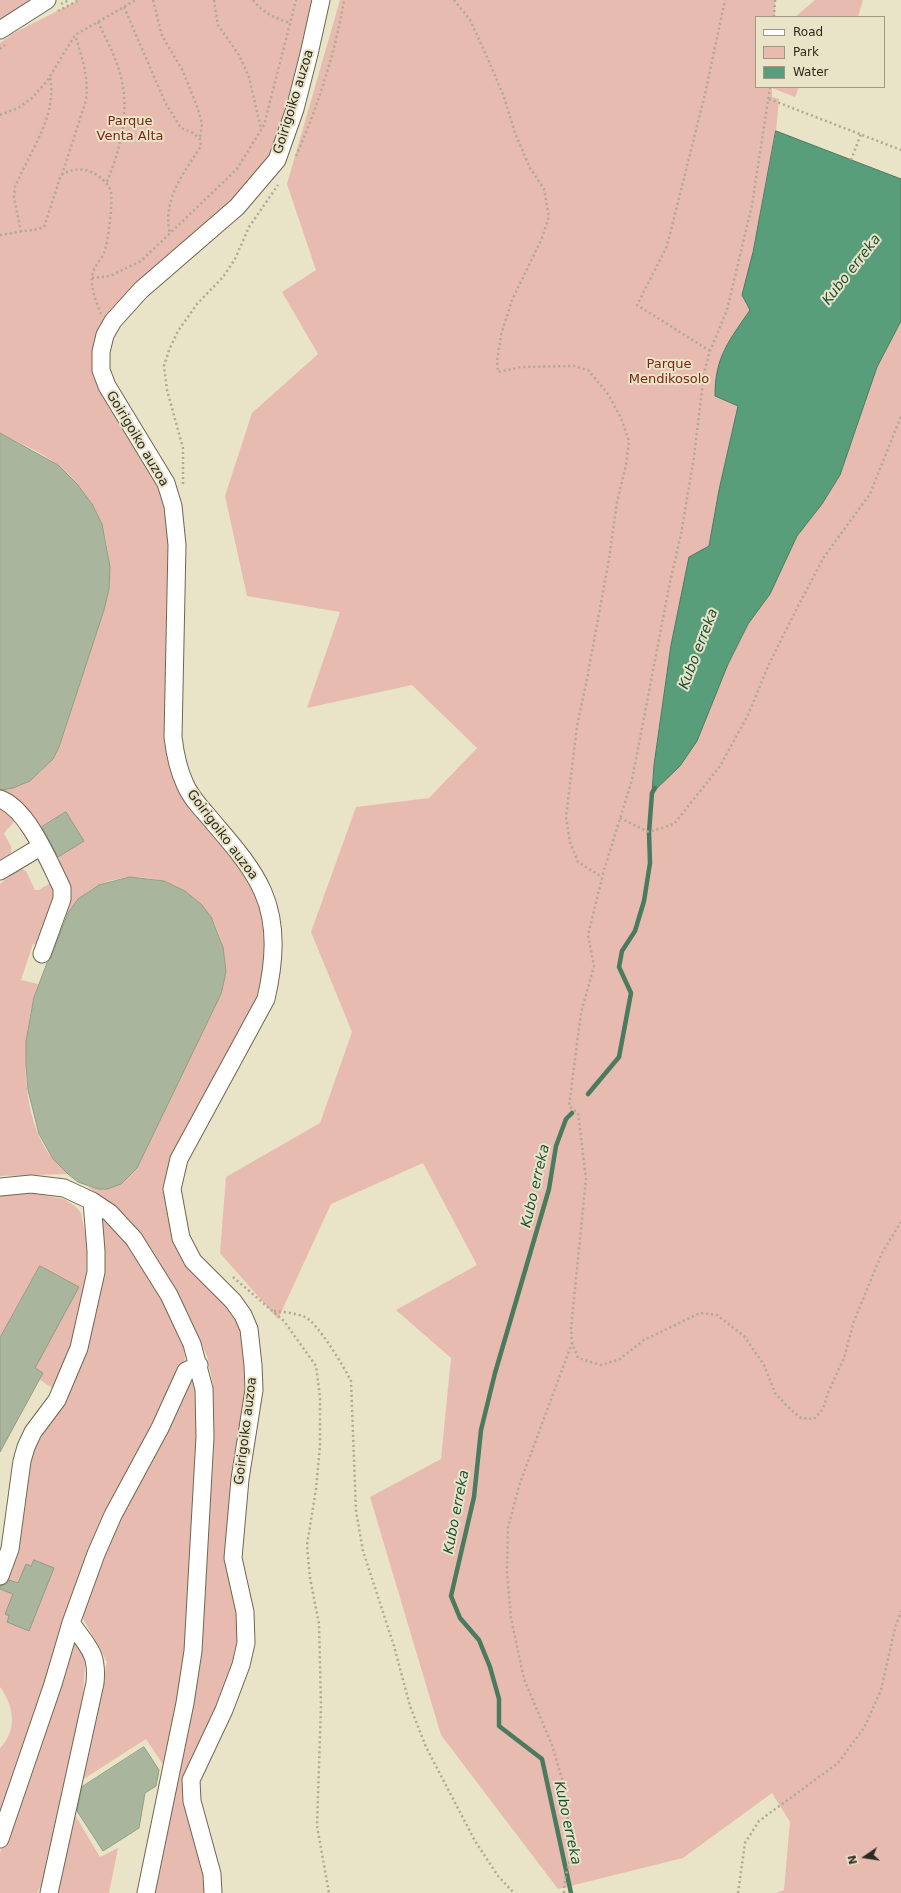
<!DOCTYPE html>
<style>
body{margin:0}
#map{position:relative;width:901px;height:1893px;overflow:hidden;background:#e9e3c7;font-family:"DejaVu Sans",sans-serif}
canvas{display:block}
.legend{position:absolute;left:755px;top:16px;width:130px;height:72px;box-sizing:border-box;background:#e9e3c7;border:1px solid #9d9984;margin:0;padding:5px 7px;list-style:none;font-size:12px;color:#2c2a1f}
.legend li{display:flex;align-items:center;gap:8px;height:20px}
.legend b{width:20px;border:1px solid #9d9984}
.north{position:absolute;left:845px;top:1837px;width:40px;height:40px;-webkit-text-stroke:3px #e9e3c7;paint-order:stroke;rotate:257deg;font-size:11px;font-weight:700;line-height:16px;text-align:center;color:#2c2a1f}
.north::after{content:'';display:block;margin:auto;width:14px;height:18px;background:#2c2a1f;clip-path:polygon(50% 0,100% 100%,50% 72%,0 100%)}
</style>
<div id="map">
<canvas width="901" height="1893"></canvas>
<ul class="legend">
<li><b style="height:5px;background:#fff"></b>Road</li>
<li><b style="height:11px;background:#e8bbb0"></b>Park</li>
<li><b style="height:11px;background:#589e7a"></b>Water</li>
</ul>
<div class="north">N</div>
</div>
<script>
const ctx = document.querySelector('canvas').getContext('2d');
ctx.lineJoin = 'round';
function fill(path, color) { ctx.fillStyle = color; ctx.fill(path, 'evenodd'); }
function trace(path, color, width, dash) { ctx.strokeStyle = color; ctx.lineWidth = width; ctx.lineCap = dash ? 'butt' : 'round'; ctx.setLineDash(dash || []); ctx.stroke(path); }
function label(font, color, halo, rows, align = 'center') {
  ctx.font = font + ' "DejaVu Sans",sans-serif'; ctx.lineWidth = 4; ctx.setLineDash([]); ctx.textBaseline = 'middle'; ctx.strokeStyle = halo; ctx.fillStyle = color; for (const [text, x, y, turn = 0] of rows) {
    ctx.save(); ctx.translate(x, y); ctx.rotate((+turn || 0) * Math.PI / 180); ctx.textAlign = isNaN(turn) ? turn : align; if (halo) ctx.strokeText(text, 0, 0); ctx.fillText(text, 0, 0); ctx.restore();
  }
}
fill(new Path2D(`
 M0 0H33L0 21Z
 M79 0H321L277 160 113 321 101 370 172 502 176 761 264 892 270 980 179 1158 181 1238 233 1301 253 1365 234 1544 246 1628 191 1780 213 1893H154L199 1675 214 1443 213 1384 207 1356 187 1311 127 1217 88 1187C110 1192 124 1184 137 1168L221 994C236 939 205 886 148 878 131 876 113 878 97 886 83 893 74 905 64 917L69 885 58 856 66 813 42 827C29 807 20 804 0 794V789C27 788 47 770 59 747L104 610C117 554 105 504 59 466 42 452 19 443 0 433V43L12 34Z
 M340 0H775V17H756V87H799L795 97 772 88V97L779 99 776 131 749 269 750 310 723 351 715 396 738 406 719 490 709 546 689 557 671 645 654 765 653 793 728 664 748 624 770 594 797 536 822 504 840 475 877 367 901 321V1893H776L784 1890 790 1822 772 1793 683 1858 558 1889 441 1735 370 1497 441 1459 451 1358 396 1310 477 1265 423 1163 331 1204 278 1319 220 1253 226 1177 320 1123 352 1032 311 932 356 807 429 798 477 748 412 685 307 708 340 612 247 596 225 496 252 413 318 354 282 292 316 270 287 184Z
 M815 0H863L858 17H795Z
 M0 805 16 817C14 825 7 827 4 834 13 849 16 852 0 862Z
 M22 869 26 871 35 890H39L50 883 54 884 58 890 39 945 33 944 21 980 38 984C21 1034 18 1116 53 1159 57 1164 63 1169 68 1174L0 1176V884L17 871Z
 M30 1193 64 1199 75 1206 81 1213 87 1242 86 1288 69 1356 54 1389 40 1380 43 1373 0 1349V1195Z
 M104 1219 108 1220 138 1258 169 1310 184 1346 185 1359 170 1397 102 1526 0 1830V1748C18 1730 14 1706 0 1687V1591L12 1563 31 1454 60 1407 101 1222Z
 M195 1380 198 1446 188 1639 166 1769 146 1739 82 1780 107 1662 80 1613 120 1512 191 1381Z
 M73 1636 84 1655 85 1664 82 1709 45 1879 37 1893H0V1853L59 1685Z
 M75 1815 100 1857 118 1848 109 1893H58Z`), '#e8bbb0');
const water = new Path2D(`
 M776 131 901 179V321L877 367 840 475 822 504 797 536 770 594 748 624 728 664 697 741 680 766 652 793 654 765 671 645 689 557 709 546 719 490 738 406 715 396C715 356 729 341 750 310L742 295 753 252Z`);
fill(water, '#589e7a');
trace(water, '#4b7b5f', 1);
trace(new Path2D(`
 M588 1094 619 1057 631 993 619 967 622 951 635 931 644 901 650 863 649 832 652 793 655 788
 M571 1893 542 1759 499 1726V1699L490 1667 479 1640 460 1618 451 1596 474 1497 481 1430 495 1373 549 1189 556 1146 566 1119 572 1113`), '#4b7b5f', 4.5);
const building = new Path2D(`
 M0 433 58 465 78 485 92 504 102 524 110 567 109 589 104 610 59 747 53 759 30 781 13 788 2 790 0 789Z
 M66 812 84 841 58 857 42 827Z
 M130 877 164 881 185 891 202 905 211 917 223 947 226 972 221 994 137 1168 121 1184 107 1189H98L78 1182 68 1174 53 1159 39 1134 28 1090 26 1065V1041L34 997 47 963 51 957 68 913 78 899 99 885Z
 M40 1266 79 1287 35 1368 43 1373 0 1452V1338Z
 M34 1560 54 1568 29 1631 7 1622 9 1616 5 1614 13 1594 0 1589V1586L6 1584 9 1580 18 1583 26 1564 31 1566Z
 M144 1747 159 1770 156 1786 145 1793 139 1828 103 1851 77 1811 82 1787Z`);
fill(building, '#a9b69d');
trace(building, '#919d85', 1);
const minor = new Path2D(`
 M0 30 47 0
 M0 799C28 809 49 862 62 888V899L42 954
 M0 871 40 847
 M0 1187 31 1184 64 1188 92 1201 110 1213 134 1239 169 1295 192 1344 204 1389 205 1437 193 1651 185 1703 146 1893
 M0 1576 10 1549 22 1461 26 1447 33 1432 57 1400 79 1348 96 1272V1251L92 1201
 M0 1839 53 1684 71 1623 96 1554 113 1515 160 1428 186 1371 199 1365
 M49 1893 95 1683C98 1653 88 1647 71 1623
 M213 1893 212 1874 192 1801 191 1780 224 1710 241 1665 246 1643 245 1612 233 1558 240 1479 254 1390 253 1365 249 1329 243 1315 233 1301 193 1261 181 1238 172 1189 179 1159 266 999C274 964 278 926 263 892 251 864 227 839 208 816 199 806 190 796 185 784 178 769 175 754 173 737L177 545 173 506 166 483 107 386 101 370V352L105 335 113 321 141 290 237 207 277 160 295 109 309 54 321 0`);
trace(minor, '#6e6850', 19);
trace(new Path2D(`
 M153 0 162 36 182 69 198 109 202 124 200 138
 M214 0 218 25 239 55 249 77 261 129
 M253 0C263 13 275 18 290 23
 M454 0 470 20 488 59 504 97 515 133 530 168 544 189 549 217 542 238 512 300 501 335 497 361 498 372 521 367 574 366 588 370 608 394 621 418 629 441 626 465 617 502 609 559 587 679 577 726 566 817 570 842 578 862 602 877
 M61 4 69 0
 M124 7 165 102 181 128 193 133 200 139 201 146C184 173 162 199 170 233
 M58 11 79 0
 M774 17 775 0
 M98 22C105 37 114 53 119 70 131 107 121 149 106 184
 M0 49 5 45
 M770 87 752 205 741 251 727 310 710 351 704 373 694 457 681 534 669 587 632 780 604 870 588 935 594 966 581 1013 569 1106 578 1113 586 1179 571 1329 572 1343 578 1358 601 1365 620 1359 644 1340 700 1313 717 1315 744 1336 764 1365 775 1393 788 1407 801 1418 814 1419 823 1409 828 1393 844 1358 854 1321 882 1253 901 1222
 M769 99 901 150
 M0 115 18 108 32 98 47 81 75 35 136 0
 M296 156C318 106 335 54 344 0
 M851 160 861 134
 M62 175 86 100C89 77 82 57 75 35
 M21 232 14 197 15 187C29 153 58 115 50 77
 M0 235 38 229 44 227 61 175C72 169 82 167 93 173 100 176 109 184 111 192 113 203 108 243 104 253 101 260 95 265 93 272 89 284 96 302 101 314
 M92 278 110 276 141 261 237 169 264 125 296 0
 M710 351 637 305 667 246 705 94 725 0
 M183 484V448L167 390 164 366 169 350 178 331 197 304 223 277 235 259 249 227 278 185
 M620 818 649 832 674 824 720 766 748 715 769 664 797 608 824 557 870 494 901 416
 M233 1277 284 1321 316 1366 320 1397V1446L316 1489 307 1545 310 1578 319 1624 321 1705 317 1826 329 1893
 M274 1311C284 1312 295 1313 305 1317 318 1323 344 1367 351 1381L356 1511 363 1551 394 1646 410 1706 426 1747 475 1841 498 1876 514 1893
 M564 1893 565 1878 572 1853 563 1782 552 1745 524 1679 511 1618 507 1572 508 1527 520 1483 572 1343
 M738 1893 745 1843 759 1821 838 1763 864 1728 881 1690 895 1628 901 1611`), '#aea993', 2.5, [2, 3]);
trace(minor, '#fff', 17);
label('13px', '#2c2a1f', '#e9e3c7', [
 ["Goirigoiko auzoa",294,102,-73],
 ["Goirigoiko auzoa",137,439,59],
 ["Goirigoiko auzoa",222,835,53],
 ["Goirigoiko auzoa",246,1431,-83]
]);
label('13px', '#7b2814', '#e9e3c7', [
 ["Parque",130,122],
 ["Venta Alta",130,137],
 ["Parque",669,365],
 ["Mendikosolo",669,380]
]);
label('italic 14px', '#1b5138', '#e9e3c7', [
 ["Kubo erreka",852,270,-52],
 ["Kubo erreka",699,649,-69],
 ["Kubo erreka",536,1186,-77],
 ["Kubo erreka",457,1512,-79],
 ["Kubo erreka",567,1823,78]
]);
</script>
